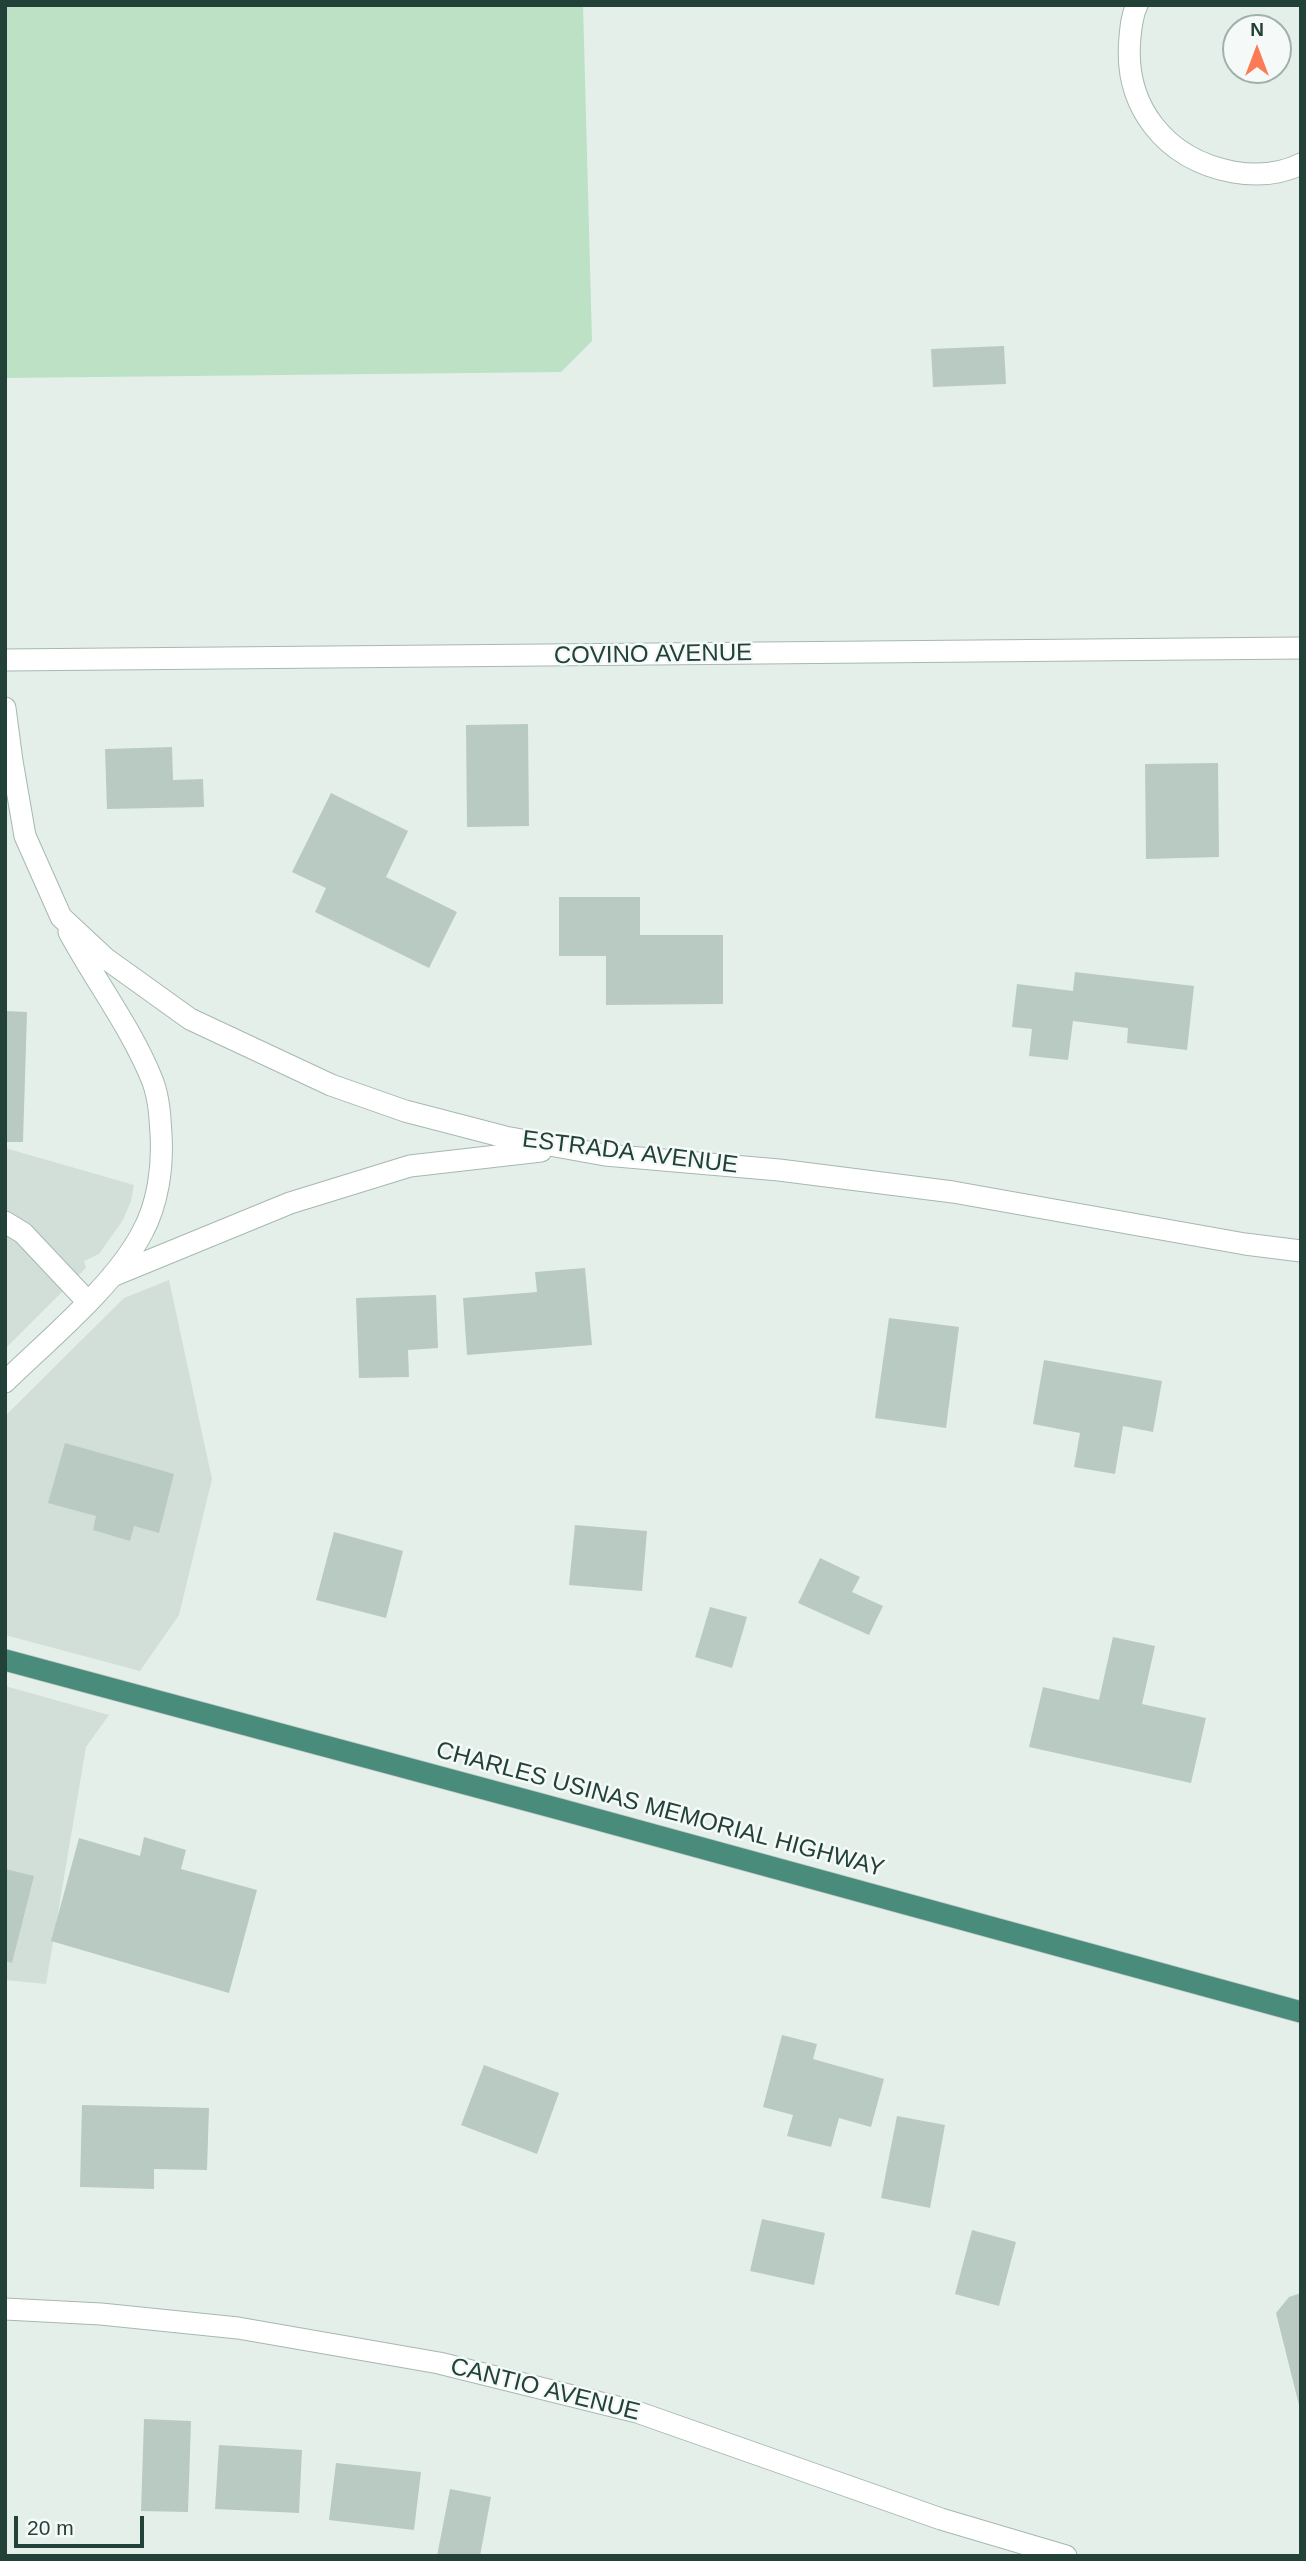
<!DOCTYPE html>
<style>
body{margin:0}
#map{position:relative;width:1306px;height:2561px;overflow:hidden;background:#e4efea;font-family:Arial,sans-serif}
canvas{display:block}
.frame{position:absolute;inset:0;border:7px solid #224239;pointer-events:none}
.north{position:absolute;left:1222px;top:14px;width:70px;height:70px;box-sizing:border-box;background:#f5faf8;border:2px solid #a1b0ac;border-radius:50%;rotate:0deg;font-size:19px;font-weight:700;line-height:28px;text-align:center;color:#224239}
.north::after{content:'';display:block;margin:auto;width:24px;height:32px;background:#fb7b56;clip-path:polygon(50% 0,100% 100%,50% 72%,0 100%)}
.scale{position:absolute;left:14px;top:2516px;width:130px;height:32px;box-sizing:border-box;border:4px solid #224239;border-top:0;padding-left:9px;font-size:21px;line-height:24px;white-space:nowrap;color:#224239;-webkit-text-stroke:5px #f5faf8;paint-order:stroke}
</style>
<div id="map">
<canvas width="1306" height="2561"></canvas>
<div class="frame"></div>
<div class="north">N</div>
<div class="scale">20 m</div>
</div>
<script>
const ctx = document.querySelector('canvas').getContext('2d');
ctx.lineJoin = 'round';
function fill(path, color) { ctx.fillStyle = color; ctx.fill(path, 'evenodd'); }
function trace(path, color, width, dash) { ctx.strokeStyle = color; ctx.lineWidth = width; ctx.lineCap = dash ? 'butt' : 'round'; ctx.setLineDash(dash || []); ctx.stroke(path); }
function label(font, color, halo, rows, align = 'center') {
  ctx.font = font + ' Arial,sans-serif'; ctx.lineWidth = 5; ctx.setLineDash([]); ctx.textBaseline = 'middle'; ctx.strokeStyle = halo; ctx.fillStyle = color; for (const [text, x, y, turn = 0] of rows) {
    ctx.save(); ctx.translate(x, y); ctx.rotate((+turn || 0) * Math.PI / 180); ctx.textAlign = isNaN(turn) ? turn : align; if (halo) ctx.strokeText(text, 0, 0); ctx.fillText(text, 0, 0); ctx.restore();
  }
}
fill(new Path2D(`
 M5 1148 134 1185 131 1201 123 1220 99 1254 84 1261 86 1268 5 1349Z
 M169 1280 212 1479 179 1615 140 1671 5 1635V1416L124 1298Z
 M5 1686 109 1715 86 1747 46 1984 5 1980Z`), '#d2dfd9');
fill(new Path2D(`
 M5 5H583L592 341 561 372 5 378Z`), '#bce1c5');
fill(new Path2D(`
 M1004 346 1006 384 933 387 931 349Z
 M528 724 529 826 467 827 466 725Z
 M172 747 173 780 203 779 204 807 107 809 105 749Z
 M1218 763 1219 857 1146 859 1145 764Z
 M331 793 408 831 386 877 457 912 429 968 315 912 326 888 292 872Z
 M559 897H640V935H723V1004L606 1005V956H559Z
 M1075 972 1194 986 1187 1050 1127 1043 1128 1028 1073 1021 1068 1060 1029 1056 1032 1029 1012 1027 1017 984 1073 991Z
 M5 1011 27 1012 23 1142H5Z
 M585 1268 592 1345 467 1355 463 1298 537 1292 535 1272Z
 M436 1295 438 1348 408 1350 409 1377 359 1378 356 1298Z
 M889 1318 959 1327 946 1428 875 1418Z
 M1044 1360 1162 1381 1153 1432 1123 1426 1115 1474 1074 1467 1080 1433 1033 1424Z
 M65 1443 174 1474 159 1533 134 1526 130 1541 93 1530 96 1516 48 1503Z
 M575 1525 647 1531 642 1591 569 1585Z
 M334 1532 403 1551 386 1618 316 1600Z
 M820 1558 860 1577 852 1592 883 1606 869 1635 798 1603Z
 M710 1607 747 1617 732 1668 695 1657Z
 M1113 1637 1155 1646 1142 1704 1206 1718 1191 1783 1029 1747 1043 1687 1099 1700Z
 M144 1837 186 1850 181 1869 257 1890 229 1993 51 1941 79 1838 140 1856Z
 M5 1869 34 1876 12 1963 5 1961Z
 M782 2035 817 2044 813 2059 884 2079 871 2127 839 2118 831 2147 787 2136 793 2115 763 2107Z
 M484 2065 559 2093 537 2154 461 2125Z
 M82 2105 209 2108 207 2170 154 2169V2189L80 2187Z
 M897 2116 945 2125 930 2208 881 2198Z
 M762 2219 825 2233 814 2285 750 2271Z
 M972 2230 1016 2242 999 2306 955 2294Z
 M1301 2293V2409H1300L1276 2313 1289 2297Z
 M144 2419 191 2421 188 2512 141 2511Z
 M219 2445 302 2450 299 2513 215 2509Z
 M336 2463 421 2472 414 2530 329 2520Z
 M450 2489 491 2497 480 2556H437Z`), '#b9cac3');
const service = new Path2D(`
 M1137 5C1132 15 1131 26 1130 37 1123 106 1165 159 1233 172 1256 176 1279 175 1301 164
 M5 1222 23 1233 87 1301`);
const minor = new Path2D(`
 M5 660 1301 648
 M5 708 12 761 25 836 61 917 105 958 190 1019 331 1085 405 1111 505 1137 566 1148 605 1155 779 1170 953 1192 1245 1244 1301 1251
 M112 1276 290 1203 410 1166 541 1151
 M5 1382C48 1340 114 1286 142 1233 158 1204 163 1167 161 1134 160 1116 159 1099 153 1082 132 1029 96 982 69 932
 M5 2309 101 2314 238 2328 439 2363 637 2412 941 2519 1066 2556`);
const trunk = new Path2D(`
 M5 1660 559 1809 1301 2012`);
trace(service, '#a6b8b1', 23);
trace(minor, '#a6b8b1', 23);
trace(trunk, '#c1cac8', 23);
trace(service, '#fff', 21);
trace(minor, '#fff', 21);
trace(trunk, '#498c7b', 21);
label('24px', '#224239', '#f5faf8', [
 ["COVINO AVENUE",653,655,-1],
 ["ESTRADA AVENUE",630,1153,7],
 ["CHARLES USINAS MEMORIAL HIGHWAY",660,1810,15],
 ["CANTIO AVENUE",545,2390,14]
]);
</script>
